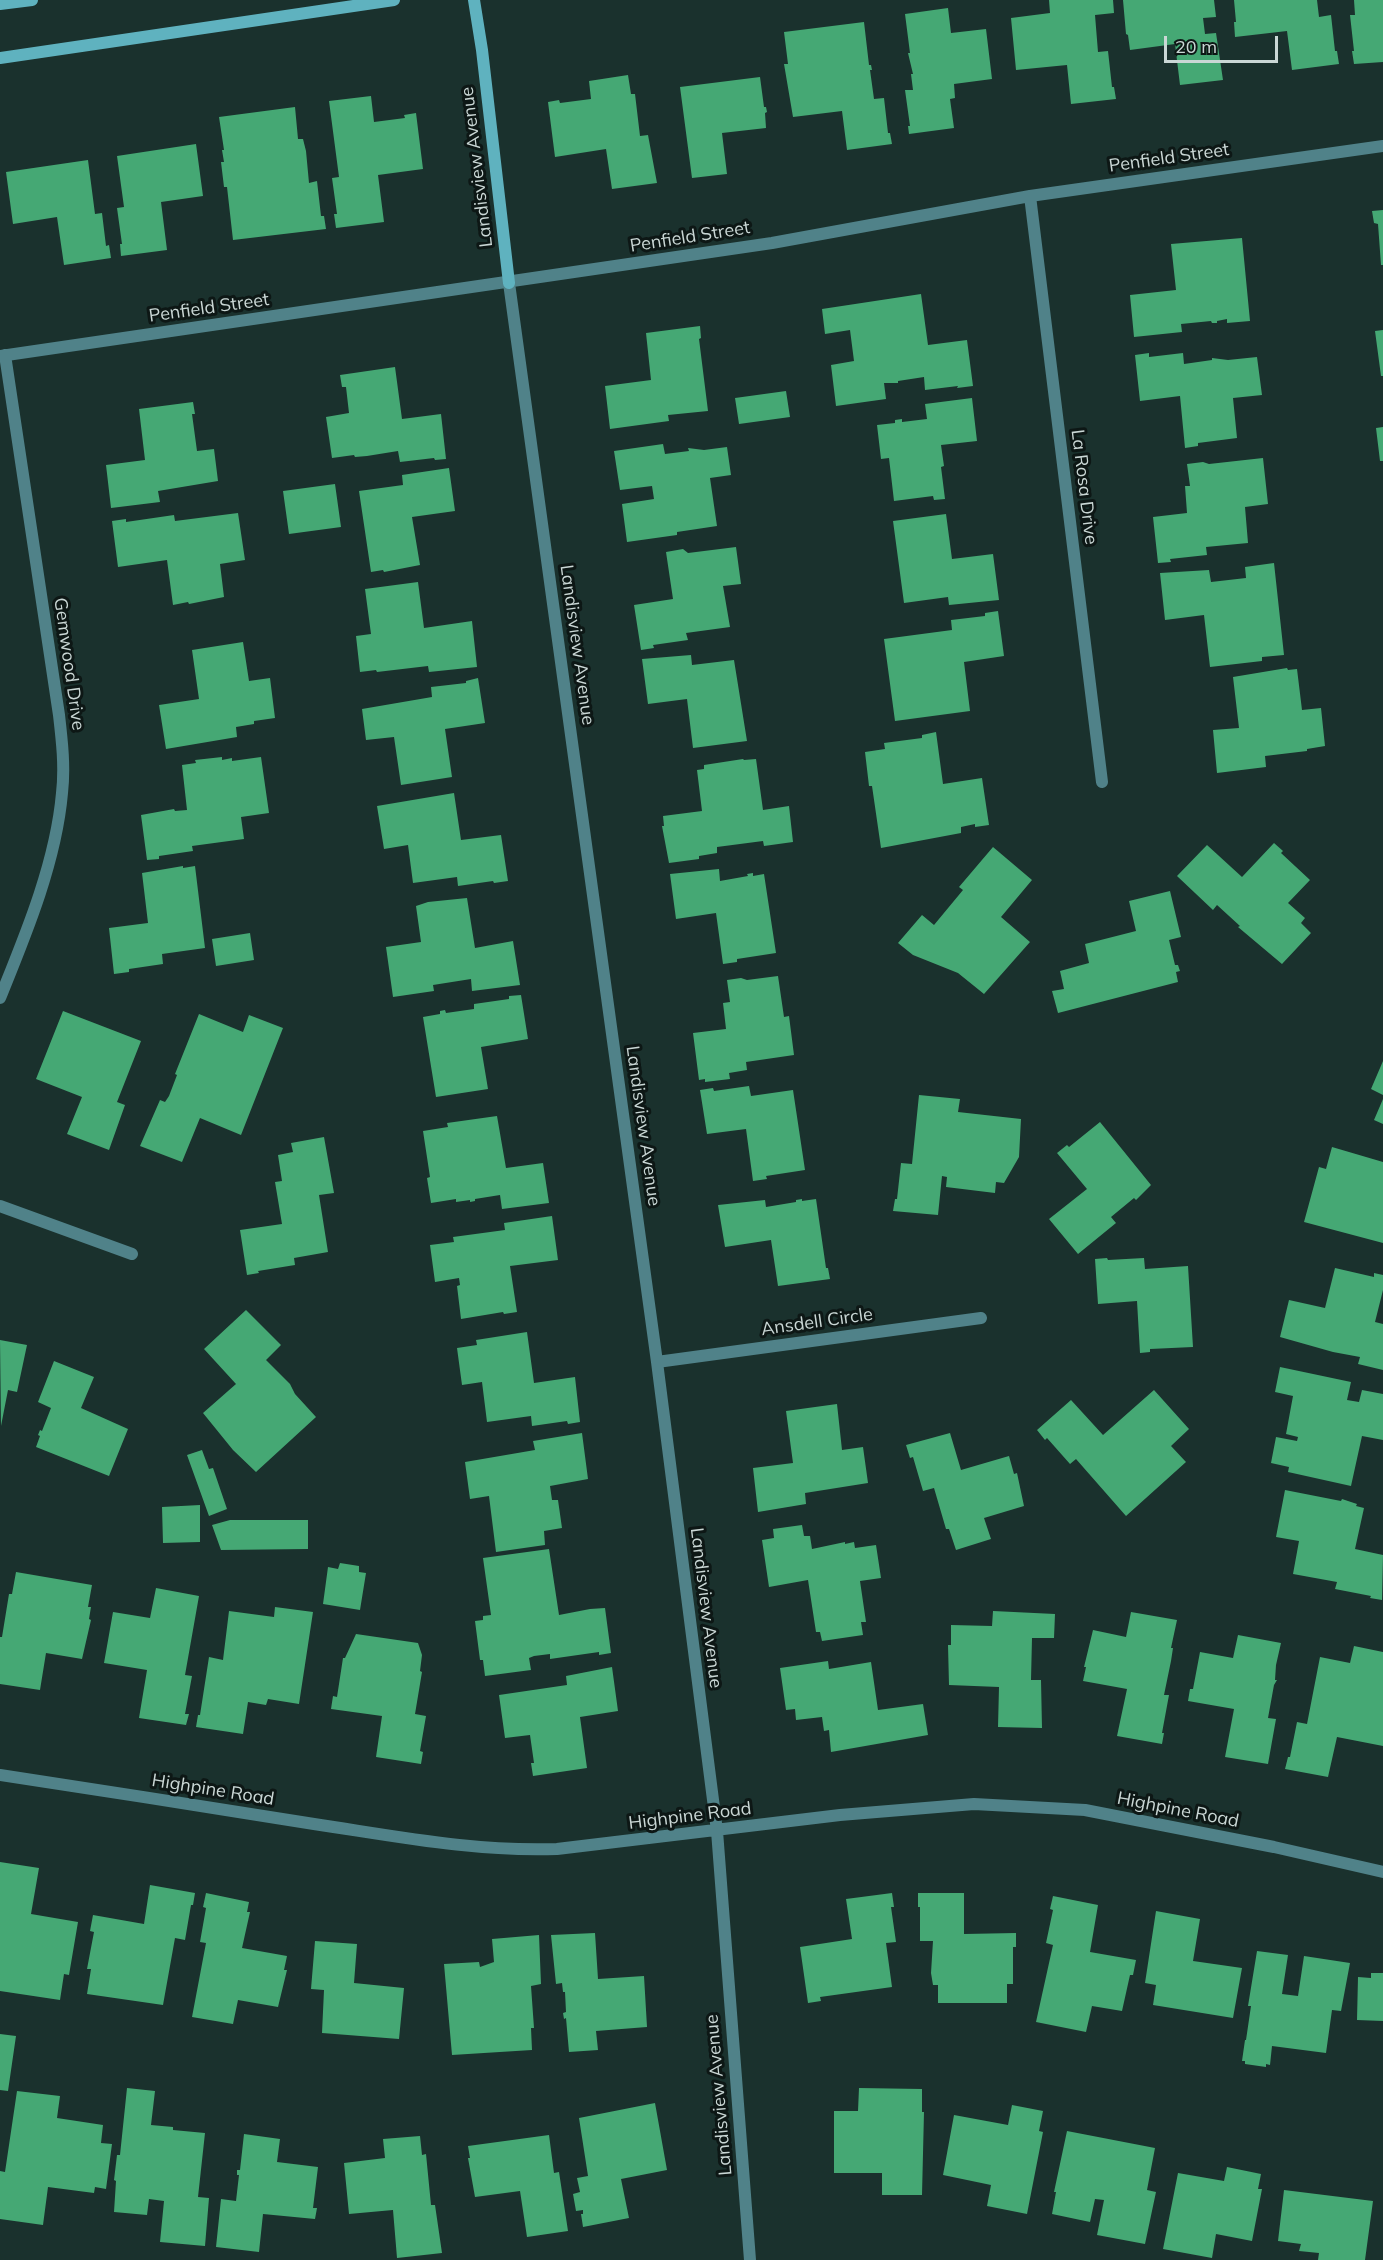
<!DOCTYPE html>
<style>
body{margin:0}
#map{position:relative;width:1383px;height:2260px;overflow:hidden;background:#1a312d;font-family:Mulish,sans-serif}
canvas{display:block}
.scale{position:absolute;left:1164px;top:36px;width:114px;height:27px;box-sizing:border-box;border:3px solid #cad7d5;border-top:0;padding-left:8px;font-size:18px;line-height:21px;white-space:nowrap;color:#cad7d5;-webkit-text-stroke:4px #0d1715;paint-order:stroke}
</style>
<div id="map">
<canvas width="1383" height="2260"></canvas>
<div class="scale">20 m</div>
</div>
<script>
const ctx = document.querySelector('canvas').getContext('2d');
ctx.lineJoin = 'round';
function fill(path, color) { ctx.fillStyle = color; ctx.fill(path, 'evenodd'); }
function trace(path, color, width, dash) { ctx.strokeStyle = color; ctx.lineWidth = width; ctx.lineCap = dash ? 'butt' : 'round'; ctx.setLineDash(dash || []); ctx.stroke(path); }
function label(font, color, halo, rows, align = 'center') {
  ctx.font = font + ' Mulish,sans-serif'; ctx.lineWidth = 6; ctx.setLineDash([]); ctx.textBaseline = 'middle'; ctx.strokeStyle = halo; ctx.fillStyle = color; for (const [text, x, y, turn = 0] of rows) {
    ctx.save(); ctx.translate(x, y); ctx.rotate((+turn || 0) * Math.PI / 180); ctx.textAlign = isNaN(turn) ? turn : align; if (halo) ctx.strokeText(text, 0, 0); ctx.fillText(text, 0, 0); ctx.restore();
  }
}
fill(new Path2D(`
 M1049 0H1113L1114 13 1095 15 1098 52 1108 51 1112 87H1114L1116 99 1071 104 1067 65 1016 70 1011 18 1050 13Z
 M1123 0H1214L1216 17 1203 18 1205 34 1216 33 1223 80 1180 85 1175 44 1130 50 1128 35 1126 34Z
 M1234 0H1317L1319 17 1331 15 1335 51H1337L1339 64 1292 70 1287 31 1235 37 1234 22H1236Z
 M1354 0H1383V62L1354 64 1352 51H1354L1350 15H1355Z
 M948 8 951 33 986 29 992 79 954 84 955 98 950 99 954 128 909 134 908 126H910L905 90H913L911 74H913L908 53H910L905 14Z
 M864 22 869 65H871L872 70H870L874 99 884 98 888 133H890L892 144 847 150 842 111 793 117 784 64H788L784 32Z
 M628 75 631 94H635L640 136 648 135 657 183 612 189 606 149 555 157 548 102 559 100 560 103 591 99 589 81Z
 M760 77 764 107H766L767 112 765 113 766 128 722 133 727 174 692 178 680 87Z
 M371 96 374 122 405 118 404 115 416 113 423 169 378 175 384 222 336 228 334 214H337L332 178 339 177 329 101Z
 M295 107 298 139H303L306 151 309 183 317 181 321 216H324L326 229 233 240 227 187H224L221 162H224L222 150H224L219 117Z
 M196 144 203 196 161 202 167 250 121 256 120 244H122L117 208 124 207 117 156Z
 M88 160 95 214 102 213 106 246 109 245 111 258 64 265 57 217 13 224 6 172Z
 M1383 210V265H1381L1378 224 1374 223 1372 211Z
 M1242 238 1250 321 1227 323V319L1217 321V323H1212L1211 321 1181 324 1182 332 1134 337 1130 295 1176 290 1171 244Z
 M921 294 928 345 967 340 973 386 957 388 958 386 925 390 924 377 898 381V383H884L886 399 836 406 831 365 854 361 850 330 825 334 822 309Z
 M700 326 701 338 699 339 708 411 668 415 669 421 610 429 605 386 651 380 646 333Z
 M1383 330V376H1381L1375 331Z
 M1149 353V357L1183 353 1184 364 1212 360V358L1228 360 1257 357 1262 395 1233 398 1237 438 1198 443V446L1185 448 1180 396 1140 401 1135 355Z
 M395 367 402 419 441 414 446 459 435 460 434 458 400 462 398 451 367 456 355 457 354 455 332 458 326 417 349 413 346 387H342L340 375Z
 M786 391 790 417 739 424 735 398Z
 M972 398 977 441 941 445 944 466 941 467 945 499 934 500 933 496 894 501 889 458 881 459 877 425 895 423V420L902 419V422L927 419 925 404Z
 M193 402 195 414H192L197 451 214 449 218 481 158 491 160 502 111 508 106 465 145 460 139 409Z
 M1383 427V461H1380L1376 428Z
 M663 444 665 454 689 451 688 448 704 450 727 447 731 475 710 478 717 526 677 532V535L627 542 622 504 654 499 652 486 620 490 614 451Z
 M1263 458 1268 504 1245 507 1248 543 1206 547 1207 555 1170 559 1171 562 1158 563 1153 517 1187 513 1185 486H1190L1187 464 1203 462 1209 464Z
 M449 468 455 511 412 517 420 565 384 572 383 570 371 572 359 491 403 485 402 475Z
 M335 484 341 527 289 534 283 491Z
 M238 513 245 560 220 564 224 597 189 604 188 602 173 605 167 560 118 567 112 521 126 519V522L174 515 175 521Z
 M946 514 952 559 993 554 999 600 949 605 948 597 904 603 893 521Z
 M736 547 741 584 723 586 730 627 686 633 688 640 653 645 654 648 641 650 634 605 673 599 666 552 683 549 688 553Z
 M1274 563 1284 655 1262 657V661L1210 667 1204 615 1165 620 1160 573 1209 570 1211 582 1246 578 1245 567Z
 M418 582 424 628 472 621 477 667 429 672 428 666 377 672 376 670 360 672 356 636 371 634 365 589Z
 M998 611 1004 656 964 662 970 711 895 721 884 639 952 630 951 620 985 616V613Z
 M243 642 249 681 270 678 275 718 254 721V724L236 727 237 737 166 749 159 705 199 699 192 650Z
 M691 655 692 665 734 660 747 741 693 748 687 699 648 704 642 659Z
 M1287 668 1288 670 1297 669 1302 710 1321 708 1325 746 1307 749V751L1265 756 1266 767 1217 773 1213 730 1239 728 1233 677Z
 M478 678 485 723 445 729 452 777 401 785 394 737 366 740 362 709 432 697 431 687 466 683V681Z
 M936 732 943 784 982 778 989 825 975 827V824L961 827V833L881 848 872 786H869L865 752 885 749 884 743 922 738V735Z
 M222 757V760L232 758V761L261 757 269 813 241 817 244 839 192 846 193 851 159 856V859L147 860 141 815 174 809 175 811 187 810 182 765 196 763 195 760Z
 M743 759 744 760 756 759 763 810 789 806 793 842 764 846 763 841 717 847V853L699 856V859L669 863 662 826H664L663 816 702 811 697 770 704 769V765Z
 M454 793 461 840 501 835 508 881 494 883 493 881 458 886 457 877 413 883 408 845 384 849 377 806Z
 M1274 843 1283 851 1281 853 1310 880 1288 903 1305 918 1301 923 1311 933 1282 964 1238 927 1240 926 1217 905 1213 910 1177 876 1207 845 1242 877Z
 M993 847 1032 880 1001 917 1030 942 984 994 958 973 913 955 898 943 922 915 934 925 963 890 959 887Z
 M183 866V868L195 866 205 948 162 954 163 964 129 969V972L114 974 109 928 148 923 142 873Z
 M719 869 720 881 748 876 747 874 753 873V876L764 874 776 953 737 959V962L723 964 716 913 676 919 670 874Z
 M1170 891 1181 937 1169 940 1175 965H1178L1180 971 1176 972 1178 982 1058 1013 1052 991 1064 989 1060 971 1089 963 1085 944 1136 931 1129 901Z
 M467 898 475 948 513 941 520 985 472 991 471 979 433 985 434 991 393 997 386 947 421 942 416 906 428 902Z
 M250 933 254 960 216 966 212 939Z
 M778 976 784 1017 789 1016 794 1055 746 1062 747 1070 729 1073 730 1079 705 1082V1079L699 1080 693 1033 726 1029 723 1003 730 1002 727 980 741 978 747 980Z
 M521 995 528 1039 481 1047 488 1089 436 1097 423 1017 440 1014V1011L445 1010 446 1013 474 1009V1004L509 999V996Z
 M63 1011 141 1041 117 1102 125 1105 109 1150 67 1134 82 1097 36 1079Z
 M199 1014 243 1032 249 1015 283 1028 241 1135 200 1118 182 1162 140 1146 160 1100 165 1102 169 1096 177 1075 175 1074Z
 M1383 1061V1095L1371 1089Z
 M749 1086 751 1096 793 1090 805 1170 766 1176 767 1179 753 1181 746 1129 707 1134 700 1090 713 1088 714 1091Z
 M919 1095 960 1099 958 1112 1021 1119 1019 1157 1004 1183 996 1182 995 1193 946 1187 947 1177 942 1176 938 1215 893 1211 895 1199H897L901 1163 912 1164Z
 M1383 1099V1124L1374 1120Z
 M497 1116 506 1168 543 1163 549 1203 502 1209 500 1195 475 1199V1201L470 1202V1200L456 1202V1199L431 1203 427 1178 430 1177 423 1131 448 1127 447 1123Z
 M1100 1122 1151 1185 1136 1200 1134 1198 1111 1217 1116 1223 1078 1254 1049 1219 1087 1189 1057 1153 1067 1145 1069 1147Z
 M324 1137 334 1193 319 1195 328 1252 294 1258 295 1265 258 1271 259 1273 247 1275 240 1230 282 1224 275 1182 282 1181 278 1155 293 1152 291 1143Z
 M1332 1147 1383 1162V1243L1304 1222 1319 1167 1326 1169Z
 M802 1199V1201L816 1199 826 1268H828L830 1279 778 1286 771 1240 725 1247 718 1205 765 1200 766 1207 796 1202V1200Z
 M552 1216 558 1260 510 1266 517 1312 504 1314 503 1312 461 1319 457 1286 460 1285 459 1278 435 1282 430 1245 454 1242 453 1237 505 1230 504 1223Z
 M1107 1258 1108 1260 1144 1258 1145 1269 1188 1266 1193 1347 1150 1349V1352L1140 1353 1137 1301 1098 1304 1095 1259Z
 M1335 1268 1374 1277V1273L1383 1275V1290L1375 1322 1383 1324V1370L1358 1364 1360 1357 1333 1352 1280 1337 1289 1300 1325 1308Z
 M246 1310 281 1345 266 1360 290 1384 295 1394 316 1417 256 1472 233 1450 203 1413 236 1384 204 1349Z
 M527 1332 534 1383 575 1377 580 1422 568 1424 567 1421 532 1426 531 1416 487 1422 482 1382 462 1385 457 1348 477 1345 476 1340Z
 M0 1340 27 1345 17 1392 8 1390 1 1426Z
 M54 1361 94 1377 81 1408 128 1429 109 1476 36 1447 40 1436 38 1435 40 1430 42 1431 51 1408 38 1402Z
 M1280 1367 1351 1382 1347 1400 1359 1402 1362 1390 1383 1394V1440L1362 1436 1351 1486 1288 1472 1289 1467 1271 1463 1276 1437 1297 1441 1298 1437 1286 1434 1293 1396 1275 1392Z
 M1154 1390 1189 1429 1171 1446 1186 1462 1126 1516 1076 1459 1070 1464 1047 1438 1045 1440 1037 1430 1071 1400 1103 1435Z
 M837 1404 842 1450 863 1447 868 1483 805 1493 806 1504 758 1512 753 1468 793 1463 786 1411Z
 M582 1433 588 1479 550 1486 552 1500H558L562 1528 544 1531 545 1545 496 1552 489 1496 470 1499 465 1462 535 1450 533 1441Z
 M950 1433 961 1470 1009 1456 1014 1474 1017 1473 1024 1506 984 1518 991 1539 956 1550 949 1529H946L934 1488 923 1491 913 1457 910 1458 906 1445Z
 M202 1450 209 1469 213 1468 227 1509 209 1516 187 1455Z
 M1285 1490 1341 1501 1342 1499 1357 1504 1356 1506 1364 1508 1355 1549 1383 1555 1382 1600 1370 1598 1371 1596 1335 1589 1337 1582 1293 1574 1299 1541 1276 1537Z
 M200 1505V1542L163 1543 162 1507Z
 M230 1520H308V1549L221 1550 212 1525Z
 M802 1525 804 1536H810L812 1549 845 1542V1544L854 1542 855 1548 876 1545 881 1578 860 1581 866 1622H861L863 1635 822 1641 820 1632H816L808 1580 769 1587 762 1540 774 1538 773 1529Z
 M549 1549 559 1615 590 1609 605 1608 611 1653 599 1655V1652L550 1659V1654L534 1656 529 1658 531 1670 485 1676 483 1660H480L475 1621 483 1620V1616L491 1615 483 1558Z
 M340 1563 359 1566V1572L366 1573 360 1610 323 1604 328 1567 338 1569Z
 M16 1572 92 1585 88 1607H91L89 1619 91 1620 82 1659 46 1653 40 1690 0 1684V1637H2L9 1594H12Z
 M156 1588 199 1596 185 1675 192 1676 185 1714H189L186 1725 139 1718 147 1670 104 1663 113 1612 150 1618Z
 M275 1607 313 1612 299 1704 268 1699 266 1705 248 1702 243 1734 196 1727 198 1715H200L209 1657 223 1660 229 1611 274 1617Z
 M993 1611 1055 1614 1054 1638H1032L1031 1680H1041L1042 1728 998 1727 999 1687 949 1685 948 1645H951V1625L992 1626Z
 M1131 1612 1177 1620 1171 1648H1173L1171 1661 1164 1695H1169L1162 1733H1164L1162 1744 1117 1736 1127 1689 1083 1681 1086 1667H1084L1093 1630 1126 1637Z
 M356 1634 418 1643 422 1655 420 1671 422 1672 415 1714 426 1716 420 1751 423 1752 421 1764 376 1757 382 1716 331 1709 333 1696 337 1697 343 1658H345Z
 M1238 1635 1281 1643 1276 1665 1275 1680H1277L1274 1685 1268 1718 1276 1719 1268 1764 1225 1757 1234 1709 1188 1701 1190 1689H1193L1200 1652 1233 1658Z
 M1354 1646 1383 1652V1746L1337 1737 1328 1777 1285 1769 1288 1757H1290L1297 1722 1307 1724 1320 1657 1350 1663Z
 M828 1661 829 1669 871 1662 878 1710 923 1704 928 1735 831 1752 829 1730 824 1731 822 1717 796 1720 795 1709 786 1710 780 1668Z
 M612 1667 618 1711 580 1717 587 1768 533 1776 531 1763H534L530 1735 505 1738 499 1695 567 1685 566 1676Z
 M0 1862 39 1868 31 1914 78 1922 69 1975 64 1974 60 2000 0 1991Z
 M150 1885 195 1893 193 1905H191L185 1940 175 1938 163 2005 87 1994 91 1969H87L94 1932 90 1931 93 1915 144 1924Z
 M206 1893 249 1902 247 1912H250L242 1948 287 1956 284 1970H287L278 2007 238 2000 233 2024 192 2017 206 1943 200 1942 206 1908 203 1907Z
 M892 1893 894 1907H891L896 1942 886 1943 892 1987 820 1997 821 2001 808 2003 800 1947 852 1939 846 1899Z
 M918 1893H964V1934L1016 1933V1947H1013V1984H1007V2003H938V1985H933L931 1973 933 1941H920V1907H918Z
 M1053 1896 1098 1905 1090 1952 1136 1960 1133 1975H1130L1122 2011 1092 2006 1086 2032 1036 2022 1053 1945 1046 1943 1053 1910 1050 1909Z
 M1156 1911 1200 1919 1193 1961 1242 1968 1233 2018 1153 2005 1156 1985 1145 1983Z
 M595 1933 598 1979 644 1976 647 2027 596 2031 598 2050 569 2052 566 2018 564 2019 563 2013 566 2012 565 1992H563L562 1983 556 1984 551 1935Z
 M539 1935 541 1984 531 1986 534 2028H531L532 2050 452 2055 444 1964 479 1962 480 1967 494 1962 492 1939Z
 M315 1941 357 1944 354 1983 404 1988 399 2039 322 2033 324 1990 311 1989Z
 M1257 1951 1288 1955 1282 1994 1298 1996 1304 1956 1350 1963 1341 2011 1332 2010 1326 2053 1272 2046 1270 2065 1266 2064V2067L1245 2064V2061H1242L1245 2040H1246L1251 2006H1248Z
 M1371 1973H1383V2021L1357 2020 1358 1977 1371 1978Z
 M0 2034 16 2036 8 2091 0 2090Z
 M127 2088 155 2091 151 2125 173 2127V2130L205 2133 198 2197 209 2198 205 2246 160 2242 164 2201 149 2199 147 2215 114 2212 116 2181 114 2180 117 2155H120Z
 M859 2088 922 2089V2112H924L922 2195H882V2173H834V2111H858Z
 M17 2091 60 2096 57 2118 103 2125 101 2143 112 2144 106 2189 95 2187 94 2193 48 2187 43 2225 0 2219V2171L5 2172Z
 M655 2103 667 2170 621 2179 629 2218 583 2227 581 2214H583V2210L576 2211 573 2194 580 2192 577 2178 588 2176 579 2118Z
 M1012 2105 1043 2111 1039 2131 1043 2132 1027 2214 987 2206 991 2185 943 2175 954 2115 1008 2125Z
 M1067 2131 1155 2148 1147 2190 1156 2192 1145 2244 1097 2235 1104 2200 1095 2199 1090 2222 1052 2214 1056 2192H1054Z
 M244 2134 280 2139 277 2162 318 2167 313 2208H317L315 2219 263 2214 259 2252 216 2247 221 2199 236 2201 239 2175H237V2170H240Z
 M549 2135 554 2173 559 2172 568 2231 527 2237 520 2191 475 2197 468 2158H470L468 2146Z
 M420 2136 422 2155 426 2154 431 2205H435L442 2253 397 2258 393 2210 349 2214 344 2163 385 2158 383 2139Z
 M1227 2167 1261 2174 1258 2189H1262L1252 2241 1216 2234 1212 2258 1163 2249 1178 2173 1224 2181Z
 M1284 2190 1373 2201 1365 2260H1318L1319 2253 1299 2251 1301 2244 1278 2241Z`), '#45a874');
trace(new Path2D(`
 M1030 196 1102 782
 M509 283 657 1362 717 1831 750 2260
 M0 356 772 243 1030 196 1383 146
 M0 998C26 934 56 862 62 793 65 767 62 741 59 715L5 355
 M0 1206 132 1254
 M657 1362 981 1318
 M0 1775C105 1791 209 1807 314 1824 395 1836 475 1852 557 1849L840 1815 974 1804 1085 1810 1274 1847 1383 1872`), '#508289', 12);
trace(new Path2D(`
 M474 0 482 50 509 283
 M0 4 32 0
 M0 58 394 0`), '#5fb2bf', 12);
label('18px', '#cad7d5', '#0d1715', [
 ["Penfield Street",1169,158,-8],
 ["Landisview Avenue",477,167,-97],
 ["Penfield Street",690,237,-9],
 ["Penfield Street",209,308,-8],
 ["La Rosa Drive",1084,487,83],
 ["Landisview Avenue",577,645,82],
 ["Gemwood Drive",69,664,82],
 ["Landisview Avenue",643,1126,82],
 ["Ansdell Circle",817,1322,-8],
 ["Landisview Avenue",706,1608,83],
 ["Highpine Road",213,1790,9],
 ["Highpine Road",1178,1810,11],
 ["Highpine Road",690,1816,-7],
 ["Landisview Avenue",719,2095,-95]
]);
</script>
